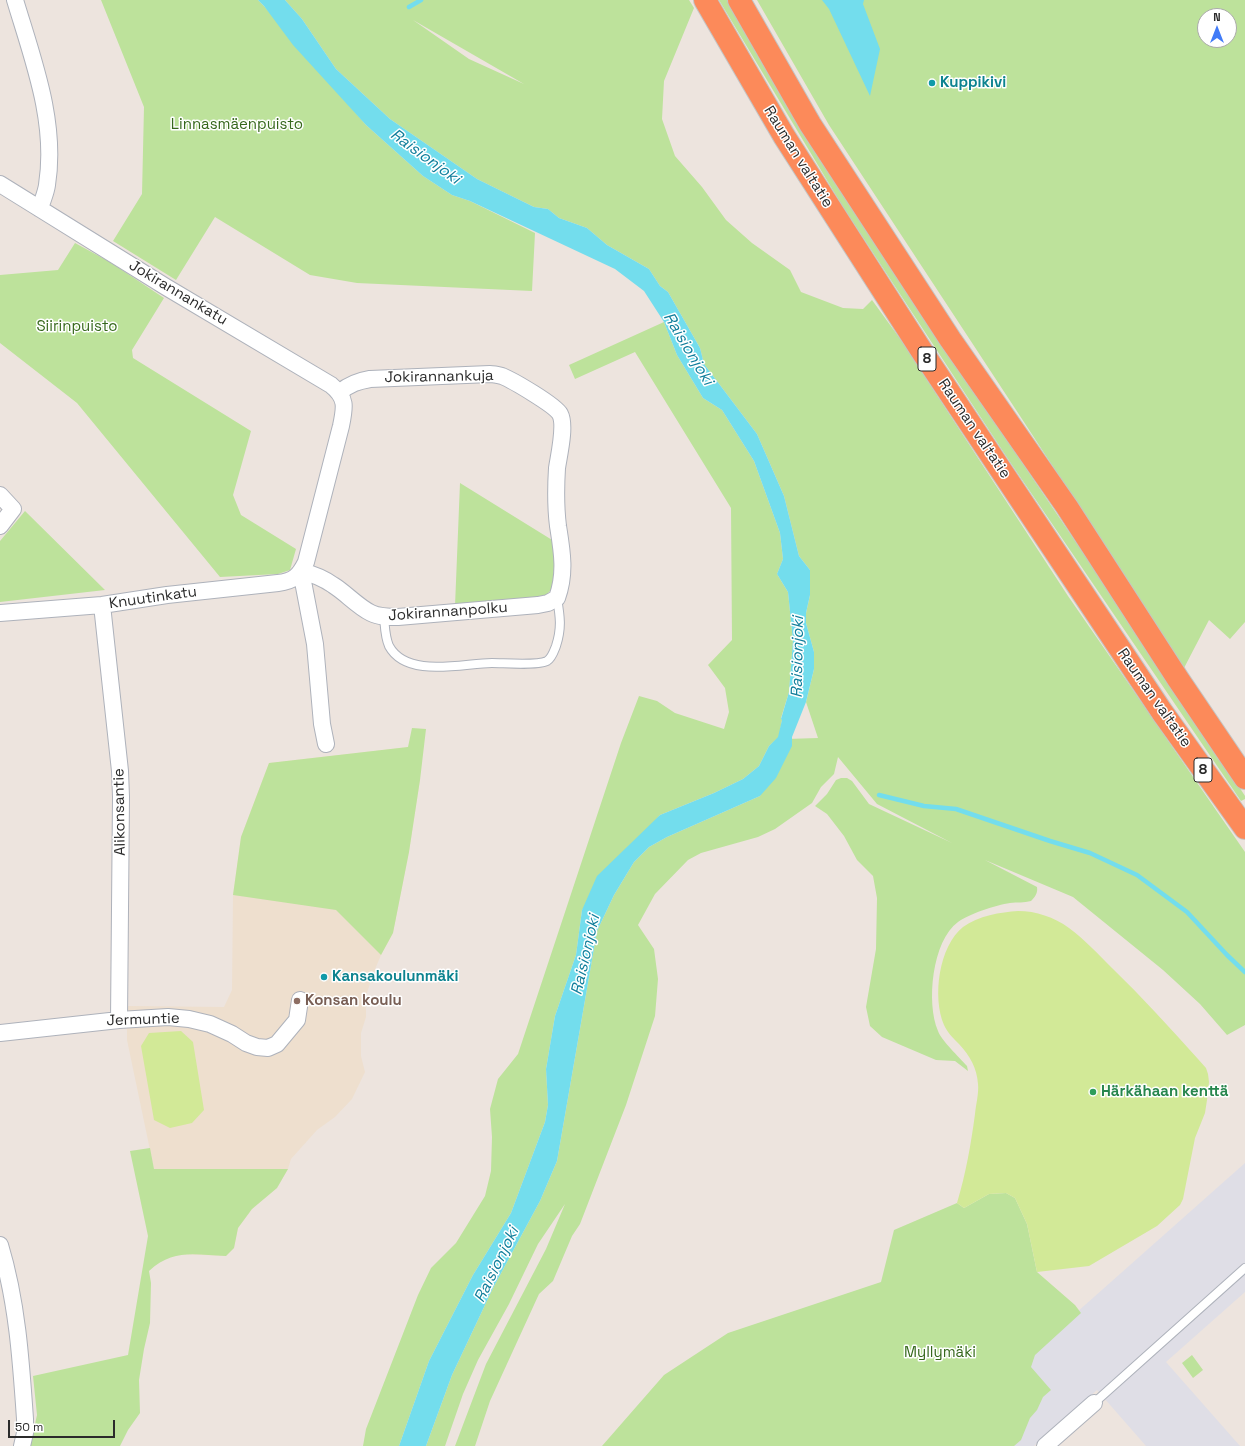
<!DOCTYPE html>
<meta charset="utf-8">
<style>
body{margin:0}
#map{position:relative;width:1245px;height:1446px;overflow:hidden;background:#ede4de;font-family:"Space Grotesk",sans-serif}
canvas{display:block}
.north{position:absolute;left:1197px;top:8px;width:40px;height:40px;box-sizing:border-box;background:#fff;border:1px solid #aaa;border-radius:50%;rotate:0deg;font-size:11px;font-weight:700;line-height:16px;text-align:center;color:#2b2b2b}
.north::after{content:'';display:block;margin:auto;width:14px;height:18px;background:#417bf7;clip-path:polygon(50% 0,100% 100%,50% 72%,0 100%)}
.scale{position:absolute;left:8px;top:1420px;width:107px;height:18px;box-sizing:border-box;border:2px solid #2b2b2b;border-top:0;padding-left:5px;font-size:12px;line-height:14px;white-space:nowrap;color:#2b2b2b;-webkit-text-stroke:3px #fff;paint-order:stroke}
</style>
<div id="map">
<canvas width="1245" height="1446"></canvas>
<div class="north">N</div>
<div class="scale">50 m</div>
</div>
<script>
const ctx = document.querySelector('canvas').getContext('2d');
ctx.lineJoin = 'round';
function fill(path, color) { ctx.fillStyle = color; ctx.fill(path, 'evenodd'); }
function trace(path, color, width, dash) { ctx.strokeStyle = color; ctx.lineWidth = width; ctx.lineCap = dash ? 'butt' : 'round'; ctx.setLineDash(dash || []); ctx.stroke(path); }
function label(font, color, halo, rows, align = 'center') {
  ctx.font = font + ' "Space Grotesk",sans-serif'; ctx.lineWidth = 3; ctx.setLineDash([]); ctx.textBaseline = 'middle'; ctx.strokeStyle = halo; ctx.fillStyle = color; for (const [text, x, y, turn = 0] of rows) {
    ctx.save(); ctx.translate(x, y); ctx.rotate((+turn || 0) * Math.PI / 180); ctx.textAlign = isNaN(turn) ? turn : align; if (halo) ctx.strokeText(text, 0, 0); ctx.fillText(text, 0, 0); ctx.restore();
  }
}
fill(new Path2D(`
 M1245 1163V1292L1166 1362 1240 1446H1146L1097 1390 1034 1446H1010L1032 1352Z`), '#dfdee6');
fill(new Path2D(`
 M408 747 420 780 409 852 393 933 381 955 373 974 366 996V1017L361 1033V1056L365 1072 352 1099 335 1117 317 1130 291 1159 288 1169 277 1188 252 1209 238 1228 234 1248 226 1256 180 1254 167 1258 168 1236 127 1040V1006L224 1007 232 990 233 895 241 837 269 763Z`), '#eedfce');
fill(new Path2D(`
 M101 0H258L264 6 366 125 423 176 452 195 470 201 535 233 532 291 357 283 310 275 215 217 176 280 113 241 142 194 144 107Z
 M285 0H689L694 8 664 81 662 119 675 156 702 187 726 220 752 243 790 270 801 292 843 308 863 309 872 300 901 340 1068 596 1245 852V1025L1227 1035 1200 1004 1163 970 1073 897 985 860 1037 887C1038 893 1035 897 1031 901 1024 903 1017 902 1010 903 996 905 969 914 958 922 932 941 926 1003 938 1031 941 1040 959 1057 967 1066L968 1071 955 1061 936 1060 882 1037 870 1026 866 1007 876 949 877 898 873 876 857 860 844 836 827 814 815 806 827 794 836 780 841 778H847L852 781 869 804 952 843 877 804 838 757 834 774 821 787 812 803 775 829 758 837 701 853 688 860 655 894 638 925 654 949 658 979 655 1016 626 1105 580 1224 572 1236 553 1281 539 1294 490 1401 475 1446H455L486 1364 546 1249 565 1204 538 1244 509 1304 478 1360 463 1394 445 1446H426L452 1375 493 1288 540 1201 557 1161 597 931 614 895 634 862 649 847 667 837 760 796 786 739 818 738 806 702 814 669V652L806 623V613L810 595V570L799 556 784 496 757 434 704 364 700 348 668 292 660 286 649 269 607 245 587 228 559 218 548 209 534 207 477 179 390 119 336 69 302 19ZM413 20 524 84 469 59Z
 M719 0H727L850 204 1019 458 1190 711 1245 796V799L1241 801 1010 462 843 207Z
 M757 0H1245V622L1230 639 1209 620 1184 668 1022 419 829 125ZM1205 16H1229V40H1205Z
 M75 243 110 262 164 298 132 350 133 358 251 431 233 495 241 515 296 549 290 570 278 574 220 577 77 403 0 343V275L58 270Z
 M664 322 677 355 703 398 722 410 754 461 780 533 783 559 777 574 788 592 793 641 789 692 781 718 782 720 779 737 769 746 759 766 743 779 714 793 660 815 582 910 576 955 555 1016 546 1069 548 1105 545 1122 511 1213 473 1275 429 1361 399 1446H363L366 1429 418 1295 431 1268 456 1243 485 1196 491 1171 492 1137 490 1109 498 1079 518 1054 621 743 639 696 657 701 675 713 724 729 729 712 725 688 708 665 732 640 731 508 635 352 575 379 569 365Z
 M460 483 557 543 552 589 544 597 455 606Z
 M25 511 105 590 0 602V541Z
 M412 728 426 729 420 780 409 852 393 933 381 955 336 910 233 895 241 837 269 763 408 747Z
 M150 1148 154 1169H288L277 1188 252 1209 238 1228 234 1248 226 1256C195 1255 174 1248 149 1271L151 1283 150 1323 144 1349 139 1380 140 1413 128 1430 120 1446H30L37 1415 33 1376 128 1355 148 1236 130 1151Z
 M1006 1193 1015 1198 1027 1224 1037 1272 1075 1305 1081 1313 1035 1355 1031 1367 1051 1390 1043 1397 1037 1410 1030 1418 1021 1440 1014 1446H602L664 1375 728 1333 881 1282 894 1230 957 1203 964 1208 989 1194Z
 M1192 1355 1203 1370 1193 1378 1182 1363Z`), '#bde29b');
fill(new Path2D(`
 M1018 911C1036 911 1054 917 1069 928 1085 940 1098 954 1112 968 1142 997 1170 1028 1198 1059L1206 1068 1208 1074 1209 1082 1207 1100 1205 1113 1195 1138 1183 1199 1180 1205 1157 1226 1089 1266 1037 1272 1027 1224 1015 1198 1006 1193 989 1194 964 1208 957 1203C966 1173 971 1144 975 1114 976 1104 979 1093 978 1084 977 1068 970 1056 959 1044 953 1038 947 1032 944 1025 932 997 939 946 963 927 978 916 1001 912 1018 911Z
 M181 1031 193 1042 204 1110 192 1123 170 1128 154 1120 141 1046 149 1033Z`), '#d2e997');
fill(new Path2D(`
 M258 0H285L302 19 336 69 390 119 477 179 534 207 548 209 559 218 587 228 607 245 649 269 660 286 668 292 700 348 704 364 757 434 784 496 799 556 810 570V595L806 613V623L814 652V669L806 702 792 737V746L776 778 760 796 667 837 649 847 634 862 614 895 597 931 557 1161 540 1201 493 1288 452 1375 426 1446H399L429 1361 473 1275 511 1213 545 1122 548 1105 546 1069 555 1016 576 955 582 910 597 876 660 815 714 793 743 779 759 766 769 746 778 737 782 720 781 719 789 692 793 641 788 592 777 574 783 559 780 533 754 461 722 410 703 398 677 355 664 322 644 291 615 269 470 201 452 195 423 176 366 125 293 45 264 6Z
 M822 0H864L863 4 880 49 870 96 829 9Z`), '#73dded');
trace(new Path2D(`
 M409 7 421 0
 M879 795 924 806 956 809 1050 841 1090 853 1137 875 1187 912 1227 955 1245 972`), '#73dded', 4.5);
const service = new Path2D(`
 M384 617C385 627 385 637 389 646 407 679 463 663 492 663 504 663 537 666 547 661 552 658 554 651 556 646 562 628 560 616 557 598
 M1094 1403 1245 1268`);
const minor = new Path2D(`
 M15 0C33 60 57 122 47 185 46 193 42 201 40 209
 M0 184 166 287 331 385C347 398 345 407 341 426L306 562C299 576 294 581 278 583L167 595 102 605 0 613
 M0 495 13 509 0 526
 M301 571C313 574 323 578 333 585 346 593 357 606 371 613 379 617 389 617 398 617L538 605 548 603 557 598C566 573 562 551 558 526 556 510 556 484 557 468 559 455 566 425 560 414 555 405 512 380 502 376 498 375 494 374 490 374L370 379C358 381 350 384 340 392
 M301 571 315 644 322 724 326 744
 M102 605 120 771 121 797 119 1020
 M0 1033 119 1020 168 1017 189 1019 210 1024 232 1034 246 1043 257 1047 268 1048 277 1044 297 1020 300 1000
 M0 1245C17 1301 21 1360 25 1419V1433L22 1446
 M1045 1446 1094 1403`);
const motorway = new Path2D(`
 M705 0 784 136 923 353 1162 712 1245 828
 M739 0 810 124 950 339 1067 507 1178 679 1245 778`);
trace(service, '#aeb2bb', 10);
trace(minor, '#aeb2bb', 18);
trace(motorway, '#c4c4c4', 24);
trace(service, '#fff', 8);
trace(minor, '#fff', 16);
trace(motorway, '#fc8a5a', 22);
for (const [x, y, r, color] of [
 [932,83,4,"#0f9aa8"],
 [324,977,4,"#0f9aa8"],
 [297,1001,4,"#8d6e63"],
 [1093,1092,4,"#2e9e5b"]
]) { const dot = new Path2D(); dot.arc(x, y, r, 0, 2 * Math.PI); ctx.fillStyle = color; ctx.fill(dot); trace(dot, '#fff', 1.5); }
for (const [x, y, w] of [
 [927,359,18],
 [1203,770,18]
]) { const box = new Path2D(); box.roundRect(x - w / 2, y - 12, w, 24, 3); ctx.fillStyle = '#fff'; ctx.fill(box); trace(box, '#2b2b2b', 1); }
label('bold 14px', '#2b2b2b', null, [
 ["8",927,359],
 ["8",1203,770]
]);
label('bold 15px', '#0d838f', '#fff', [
 ["Kuppikivi",940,83],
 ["Kansakoulunmäki",332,977]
], 'left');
label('15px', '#36681c', '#fff', [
 ["Linnasmäenpuisto",237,125],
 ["Siirinpuisto",77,327],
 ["Myllymäki",940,1353]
]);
label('15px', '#2b2b2b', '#fff', [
 ["Rauman valtatie",798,157,58],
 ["Jokirannankatu",178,293,31],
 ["Jokirannankuja",439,377,-1],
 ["Rauman valtatie",974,429,56],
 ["Knuutinkatu",153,598,-8],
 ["Jokirannanpolku",448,612,-4],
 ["Rauman valtatie",1154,698,55],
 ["Alikonsantie",120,812,-91],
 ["Jermuntie",143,1020,-2]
]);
label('bold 15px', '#785e54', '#fff', [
 ["Konsan koulu",305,1001]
], 'left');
label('bold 15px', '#27864d', '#fff', [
 ["Härkähaan kenttä",1101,1092]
], 'left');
label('italic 16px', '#107e9b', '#fff', [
 ["Raisionjoki",425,157,36],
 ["Raisionjoki",688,349,59],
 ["Raisionjoki",798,657,-89],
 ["Raisionjoki",586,955,-77],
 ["Raisionjoki",497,1265,-64]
]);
</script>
